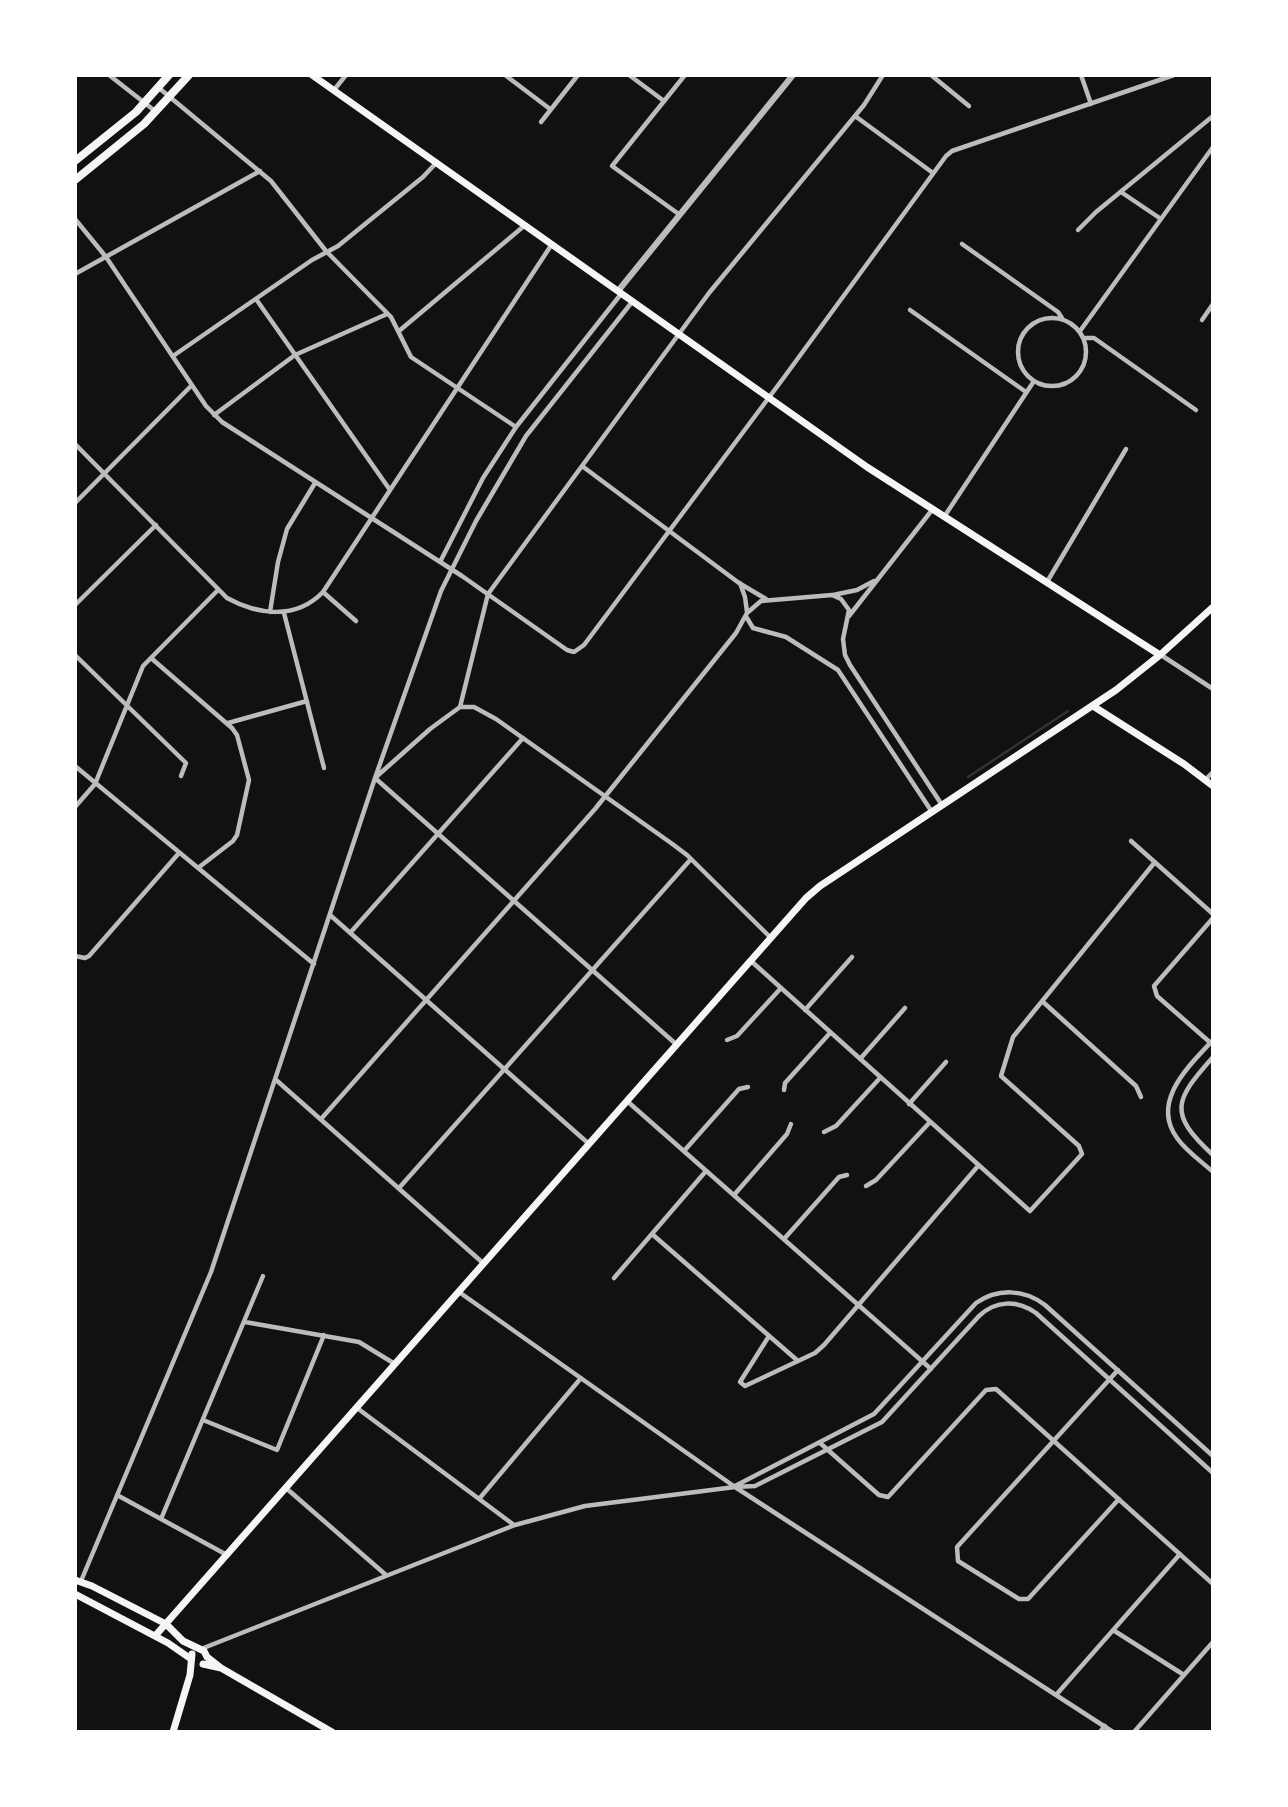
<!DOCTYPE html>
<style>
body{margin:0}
#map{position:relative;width:1288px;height:1807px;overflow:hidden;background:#111;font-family:"PT Sans",sans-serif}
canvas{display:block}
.frame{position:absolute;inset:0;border:77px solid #fff;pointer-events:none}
</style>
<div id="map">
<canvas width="1288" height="1807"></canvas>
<div class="frame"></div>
</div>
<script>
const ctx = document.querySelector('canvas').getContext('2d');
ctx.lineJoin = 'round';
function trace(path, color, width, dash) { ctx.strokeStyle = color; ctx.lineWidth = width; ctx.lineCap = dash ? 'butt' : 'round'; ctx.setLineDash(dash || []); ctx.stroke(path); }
trace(new Path2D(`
 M968 777 1068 711`), '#333', 2.5);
trace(new Path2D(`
 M109 75 155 111
 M505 75 550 109
 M629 75 664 101
 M931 75 969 106
 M1081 75 1091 104
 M159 88 271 181 326 251 391 317 411 357 516 427
 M334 90 346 75
 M855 116 933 173
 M541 122 578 75
 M1121 192 1161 219
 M680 215 612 166 685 75
 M75 219 106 257 206 406 222 422 462 576 567 650 574 652 584 645 785 376 946 156 952 151 1174 75
 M1078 230 1096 212 1213 116
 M962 244 1058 312 1062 318
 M75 274 260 171
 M256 299 390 490
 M910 310 1026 392
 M1018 352a34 34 0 1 1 68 0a34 34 0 1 1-68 0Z
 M1202 320 1213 304
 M399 331 524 226
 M1080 331 1213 147
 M1084 338H1094L1196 410
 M173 356 312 260 338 246 423 177 437 162
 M214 415 295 355 387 314
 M75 444 227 598C258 615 296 620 323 592L552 244
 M582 466 739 583 766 599
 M75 503 192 385
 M944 517 1034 381
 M440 562 483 478 516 427 621 294
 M1047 582 1126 449
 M740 583 745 597 747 612
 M323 592 356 621
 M833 595 857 590 874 581
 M75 605 156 525
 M270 612 278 562 287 529 315 483
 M284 613 324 768
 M849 616 932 510
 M747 618 753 628 786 637 838 670 932 812
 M75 655 186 763 181 776
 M1161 655 1213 689
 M151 658 232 728 237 735 249 780 237 835 233 841 198 868
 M460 707 488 594 709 293 864 105 883 75
 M460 707H474L496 719 671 843 687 855 771 938
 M228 723 307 701
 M75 766 314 964
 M376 777 430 729 460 707
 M375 778 677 1045
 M1205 780 1213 772
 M75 807 95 784 143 666 218 590
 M1131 841 1213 914
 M330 915 589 1144
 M1213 918 1154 986 1157 996 1213 1045
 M350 933 523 738
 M75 956 85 958 89 956 179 853
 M751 961 1030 1211 1082 1154 1079 1146 1001 1076 1013 1037 1155 862
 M1042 1001 1136 1086 1141 1097
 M805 1010 852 957
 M727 1040 737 1036 781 988
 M1213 1040C1190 1065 1150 1101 1177 1138 1186 1151 1201 1161 1213 1172
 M1213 1057C1175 1100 1167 1113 1213 1155
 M860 1059 905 1008
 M275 1079 483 1263
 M784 1090 785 1083 830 1033
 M627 1101 931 1369
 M909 1104 946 1062
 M321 1119 595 809 736 633 747 613 761 601 832 595 841 599 849 610 843 639 845 655 850 665 942 805
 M824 1132 836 1126 880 1078
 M684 1151 739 1089 748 1087
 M866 1186 876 1180 930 1122
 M399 1188 691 859
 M734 1195 787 1134 791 1124
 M652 1234 798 1361
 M784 1239 839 1177 847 1175
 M614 1278 706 1171
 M459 1292 735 1487 1113 1732
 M245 1322 359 1342 395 1364
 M769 1336 740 1382 745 1386 815 1353 824 1345 978 1166
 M1118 1370 957 1547 958 1561 1019 1599H1028L1119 1499
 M357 1408 514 1525
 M203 1420 277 1450 324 1335
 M820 1443 879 1495 888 1497 986 1390 996 1389 1213 1584
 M735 1486 874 1414 976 1303C998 1288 1024 1289 1045 1305L1213 1456
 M286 1488 386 1575
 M117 1495 227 1555
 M479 1499 581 1378
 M161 1519 263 1276
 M81 1581 211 1272 375 778 441 591 476 521 526 436 632 302
 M1113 1630 1184 1675
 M201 1649 515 1525 585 1506 735 1487 755 1486 882 1422 979 1316C996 1300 1017 1300 1036 1313L1213 1473
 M1056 1695 1180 1554
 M1100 1732 1105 1726
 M1134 1732 1213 1642`), '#bcbcbc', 4.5);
trace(new Path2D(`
 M618 291 793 75`), '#bcbcbc', 6);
trace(new Path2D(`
 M312 75 867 467 1160 655
 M1093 706 1184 764 1213 786
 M75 1580 92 1586 166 1624 183 1641 204 1651 207 1657 221 1668
 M75 1594 168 1643 191 1659
 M155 1636 806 898 820 886 1116 690 1160 655 1213 607
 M203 1664 221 1668 332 1732
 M173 1732 190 1675 192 1654`), '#f5f5f5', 7);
trace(new Path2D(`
 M75 161 136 112 169 75
 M75 180 144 124 189 75`), '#f5f5f5', 8);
</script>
